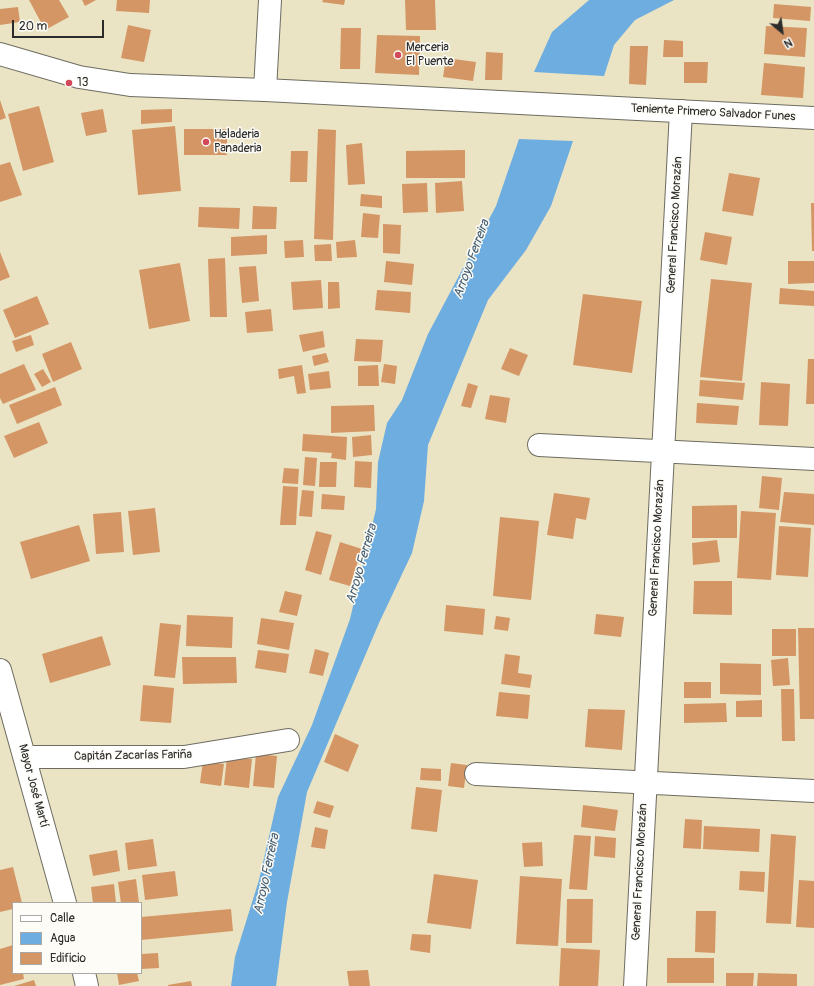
<!DOCTYPE html>
<meta charset="utf-8">
<style>
body{margin:0}
#map{position:relative;width:814px;height:986px;overflow:hidden;background:#eae4c4;font-family:Pangolin,sans-serif}
canvas{display:block}
.legend{position:absolute;left:12px;top:902px;width:130px;height:72px;box-sizing:border-box;background:#fdfcf7;border:1px solid #a9a8a5;margin:0;padding:5px 7px;list-style:none;font-size:12px;color:#2b2b2b}
.legend li{display:flex;align-items:center;gap:8px;height:20px}
.legend b{width:20px;border:1px solid #a9a8a5}
.north{position:absolute;left:762px;top:12px;width:40px;height:40px;-webkit-text-stroke:3px #fdfcf7;paint-order:stroke;rotate:151deg;font-size:11px;font-weight:700;line-height:16px;text-align:center;color:#2b2b2b}
.north::after{content:'';display:block;margin:auto;width:14px;height:18px;background:#2b2b2b;clip-path:polygon(50% 0,100% 100%,50% 72%,0 100%)}
.scale{position:absolute;left:12px;top:20px;width:92px;height:18px;box-sizing:border-box;border:2px solid #2b2b2b;border-top:0;padding-left:5px;font-size:12px;line-height:14px;white-space:nowrap;color:#2b2b2b;-webkit-text-stroke:3px #fdfcf7;paint-order:stroke}
</style>
<div id="map">
<canvas width="814" height="986"></canvas>
<ul class="legend">
<li><b style="height:5px;background:#fff"></b>Calle</li>
<li><b style="height:11px;background:#6dade0"></b>Agua</li>
<li><b style="height:11px;background:#d49665"></b>Edificio</li>
</ul>
<div class="north">N</div>
<div class="scale">20 m</div>
</div>
<script>
const ctx = document.querySelector('canvas').getContext('2d');
ctx.lineJoin = 'round';
function fill(path, color) { ctx.fillStyle = color; ctx.fill(path, 'evenodd'); }
function trace(path, color, width, dash) { ctx.strokeStyle = color; ctx.lineWidth = width; ctx.lineCap = dash ? 'butt' : 'round'; ctx.setLineDash(dash || []); ctx.stroke(path); }
function label(font, color, halo, rows, align = 'center') {
  ctx.font = font + ' Pangolin,sans-serif'; ctx.lineWidth = 3; ctx.setLineDash([]); ctx.textBaseline = 'middle'; ctx.strokeStyle = halo; ctx.fillStyle = color; for (const [text, x, y, turn = 0] of rows) {
    ctx.save(); ctx.translate(x, y); ctx.rotate((+turn || 0) * Math.PI / 180); ctx.textAlign = isNaN(turn) ? turn : align; if (halo) ctx.strokeText(text, 0, 0); ctx.fillText(text, 0, 0); ctx.restore();
  }
}
fill(new Path2D(`
 M589 0H674L635 20 614 45 604 76 534 72 552 32Z
 M519 139 573 141 551 206 526 250 488 300 428 445 424 501 412 553 379 623 307 792 287 902 276 986H231L235 957 259 880 278 797 312 725 350 619 376 509 378 462 387 423 402 400 428 334 496 206Z`), '#6dade0');
fill(new Path2D(`
 M29 0H59L69 17 45 30Z
 M82 0H96L85 6Z
 M117 0H150L149 13 116 11Z
 M323 0H345L344 5 322 2Z
 M405 0H435L436 30H406Z
 M774 4 811 7 810 21 773 18Z
 M18 7 20 22 0 25V9Z
 M128 25 151 30 144 62 121 58Z
 M766 26 807 28 805 57 764 54Z
 M341 28H361L360 69H340Z
 M377 35 420 36 419 75 375 73Z
 M664 40 683 41V57H663Z
 M630 46H648L646 85 629 84Z
 M486 52 503 53 502 80H485Z
 M446 58 476 62 473 81 443 77Z
 M684 62H708L707 83H684Z
 M764 63 805 67 803 98 761 95Z
 M0 100 6 118 0 120Z
 M39 106 54 162 23 171 8 114Z
 M103 109 107 132 86 136 81 113Z
 M172 109V122L141 124V110Z
 M175 126 181 191 138 195 132 130Z
 M184 129H227V155H184Z
 M318 129 336 130 333 240 314 239Z
 M362 143 365 184 348 185 346 145Z
 M465 150V178H406V151Z
 M291 151H308L307 182H290Z
 M10 162 22 195 0 202V165Z
 M729 173 760 178 753 216 722 211Z
 M462 181 464 211 436 213 435 183Z
 M427 183 428 212 403 213 402 184Z
 M361 194 382 196V208L360 206Z
 M811 203H814V251H812Z
 M253 206 277 207 276 229H252Z
 M199 207 240 208 239 229 198 227Z
 M363 213 380 215 378 238 361 237Z
 M383 224 401 225 400 254 383 253Z
 M705 232 732 237 727 265 700 260Z
 M267 235V254L231 256V237Z
 M303 240 304 257 285 258 284 241Z
 M355 240 357 257 337 258 336 242Z
 M331 244 332 261H315L314 245Z
 M0 252 10 277 0 281Z
 M225 258 227 317H210L208 259Z
 M386 261 414 264 412 285 384 282Z
 M788 261H814V283L788 284Z
 M180 263 190 321 149 329 139 270Z
 M256 266 259 301 242 303 239 267Z
 M711 279 752 283 742 381 700 377Z
 M321 280 323 308 293 310 291 282Z
 M328 282H339L340 308 328 309Z
 M780 288 814 291V306L779 304Z
 M377 290 411 292 410 313 375 310Z
 M583 294 642 301 632 373 573 365Z
 M37 296 49 324 15 338 3 310Z
 M271 309 273 331 247 333 245 312Z
 M323 331 325 347 303 352 299 335Z
 M31 335 34 345 16 352 12 341Z
 M356 339 383 340 381 362 354 361Z
 M71 342 82 369 53 382 42 354Z
 M510 348 528 355 519 376 501 369Z
 M326 353 329 362 314 366 312 356Z
 M808 359H814V404H806Z
 M24 364 36 390 3 404 0 398V374Z
 M384 364 397 366 395 384 381 382Z
 M302 365 306 393 297 394 294 376 279 379 278 369Z
 M378 365 379 386H358V366Z
 M43 369 51 382 42 387 34 374Z
 M329 371 331 388 310 390 308 374Z
 M700 380 745 383 743 400 699 396Z
 M761 382 790 384 788 426 759 425Z
 M468 383 478 386 471 408 461 406Z
 M55 387 62 405 17 424 9 405Z
 M490 395 510 398 506 423 485 419Z
 M697 403 739 406 737 425 696 423Z
 M374 405 375 431 331 433V406Z
 M39 422 48 443 14 458 4 436Z
 M303 434 347 437 346 460 331 458 332 453 302 451Z
 M371 435 372 455 353 457 352 437Z
 M305 457 317 458 315 486 303 485Z
 M355 461 372 462 371 488 354 487Z
 M320 462H337L336 487H319Z
 M284 468 299 469 298 484 282 483Z
 M762 476 782 478 779 510 759 508Z
 M283 486 298 487 296 525H280Z
 M302 490 314 491 312 517 299 516Z
 M784 492 814 494V525L780 522Z
 M554 493 590 498 586 520 576 518 573 539 547 535Z
 M322 494 345 496 344 510 321 509Z
 M737 505V538H692V506Z
 M155 508 160 552 133 555 128 511Z
 M741 511 776 513 771 580 737 578Z
 M121 512 124 552 96 554 93 514Z
 M500 517 539 521 531 600 493 596Z
 M79 525 90 561 31 579 20 542Z
 M779 526 811 528 808 577 776 575Z
 M316 531 332 535 321 575 305 570Z
 M717 540 720 562 693 565 692 543Z
 M340 542 362 549 350 586 329 580Z
 M694 581H732V615L693 614Z
 M285 591 302 595 297 616 279 612Z
 M446 605 485 609 483 635 444 631Z
 M596 614 624 617 621 637 594 634Z
 M187 615 233 617 232 648 186 646Z
 M496 616 510 618 508 631 494 629Z
 M261 618 294 623 289 650 257 644Z
 M160 623 181 625 175 678 154 676Z
 M798 628H814V719H800Z
 M772 629H796V656H772Z
 M102 636 111 665 50 683 42 654Z
 M315 649 329 653 323 676 309 673Z
 M258 650 289 654 286 673 255 668Z
 M505 654 520 656 518 673 532 675 530 688 501 684Z
 M182 657H236L237 683 183 684Z
 M788 658 790 685 773 686 771 660Z
 M720 663 761 664V695L720 694Z
 M684 682H711V698H684Z
 M143 685 174 688 171 723 140 721Z
 M781 689H794L795 741H782Z
 M499 692 530 695 528 719 496 716Z
 M762 700V717H736V701Z
 M726 703 727 722 684 723V704Z
 M588 709 625 710 622 750 585 747Z
 M335 734 359 745 348 772 324 762Z
 M256 754 277 756 274 788 253 786Z
 M227 757 252 759 249 788 224 785Z
 M203 761 224 764 221 786 200 783Z
 M451 763 467 765 464 788 448 786Z
 M421 768 441 769V781L420 780Z
 M416 787 442 790 437 832 411 829Z
 M317 801 334 806 330 818 313 813Z
 M583 805 618 810 615 831 581 827Z
 M685 819 702 820 701 849 683 848Z
 M704 826 760 829 759 852 703 849Z
 M315 827 328 830 325 849 311 847Z
 M771 834 796 836 791 924 766 923Z
 M574 835 591 836 587 890 569 889Z
 M595 836 616 838 615 858 594 856Z
 M153 839 157 866 128 870 125 843Z
 M542 842 543 866 524 867 522 843Z
 M117 850 120 871 93 876 89 855Z
 M13 867 22 903H13V909L0 912V870Z
 M175 871 178 896 145 900 142 875Z
 M740 871 765 872 764 892 739 890Z
 M434 874 478 880 471 929 427 923Z
 M520 876 562 879 558 946 516 944Z
 M136 879 139 903H121L118 882Z
 M799 880 814 881V928L796 927Z
 M114 884 116 903H93L91 887Z
 M567 899H593L592 943H566Z
 M231 909 233 931 141 940V917Z
 M696 911H716L715 953 695 952Z
 M412 934 431 935 430 953 410 950Z
 M13 945V973H23L24 979 0 985V949Z
 M561 948 600 950 598 986H559Z
 M158 953 159 968 141 969V954Z
 M667 958H714V983H667Z
 M368 970 370 986H349L347 971Z
 M117 973H137L139 981 119 985Z
 M726 973H754L753 986H726Z
 M758 973 797 974V986H757Z
 M34 980 36 986H14Z
 M191 981 192 986H168V985Z`), '#d49665');
const street = new Path2D(`
 M265 90 270 0
 M539 445 814 459
 M0 670 65 903
 M25 757H184L288 740
 M476 774 814 791
 M84 973 87 986
 M635 986 681 111`);
const secondary = new Path2D(`
 M0 54 79 77 130 85 265 90 814 118`);
trace(street, '#6e6c61', 24);
trace(secondary, '#6e6c61', 24);
trace(street, '#fff', 22);
trace(secondary, '#fff', 22);
for (const [x, y, r, color] of [
 [398,55,4,"#d1495b"],
 [69,83,4,"#d1495b"],
 [206,142,4,"#d1495b"]
]) { const dot = new Path2D(); dot.arc(x, y, r, 0, 2 * Math.PI); ctx.fillStyle = color; ctx.fill(dot); trace(dot, '#fdfcf7', 1.5); }
label('12px', '#2b2b2b', '#fdfcf7', [
 ["Merceria",406,48],
 ["El Puente",406,62],
 ["13",77,83],
 ["Heladeria",214,135],
 ["Panaderia",214,149]
], 'left');
label('12px', '#2b2b2b', '#fdfcf7', [
 ["Teniente Primero Salvador Funes",713,113,3],
 ["General Francisco Morazán",675,225,-87],
 ["General Francisco Morazán",657,548,-87],
 ["Capitán Zacarías Fariña",133,756,-1],
 ["Mayor José Martí",33,786,75],
 ["General Francisco Morazán",640,872,-87]
]);
label('italic 13px', '#455f73', '#fdfcf7', [
 ["Arroyo Ferreira",472,259,-70],
 ["Arroyo Ferreira",362,564,-74],
 ["Arroyo Ferreira",267,874,-78]
]);
</script>
